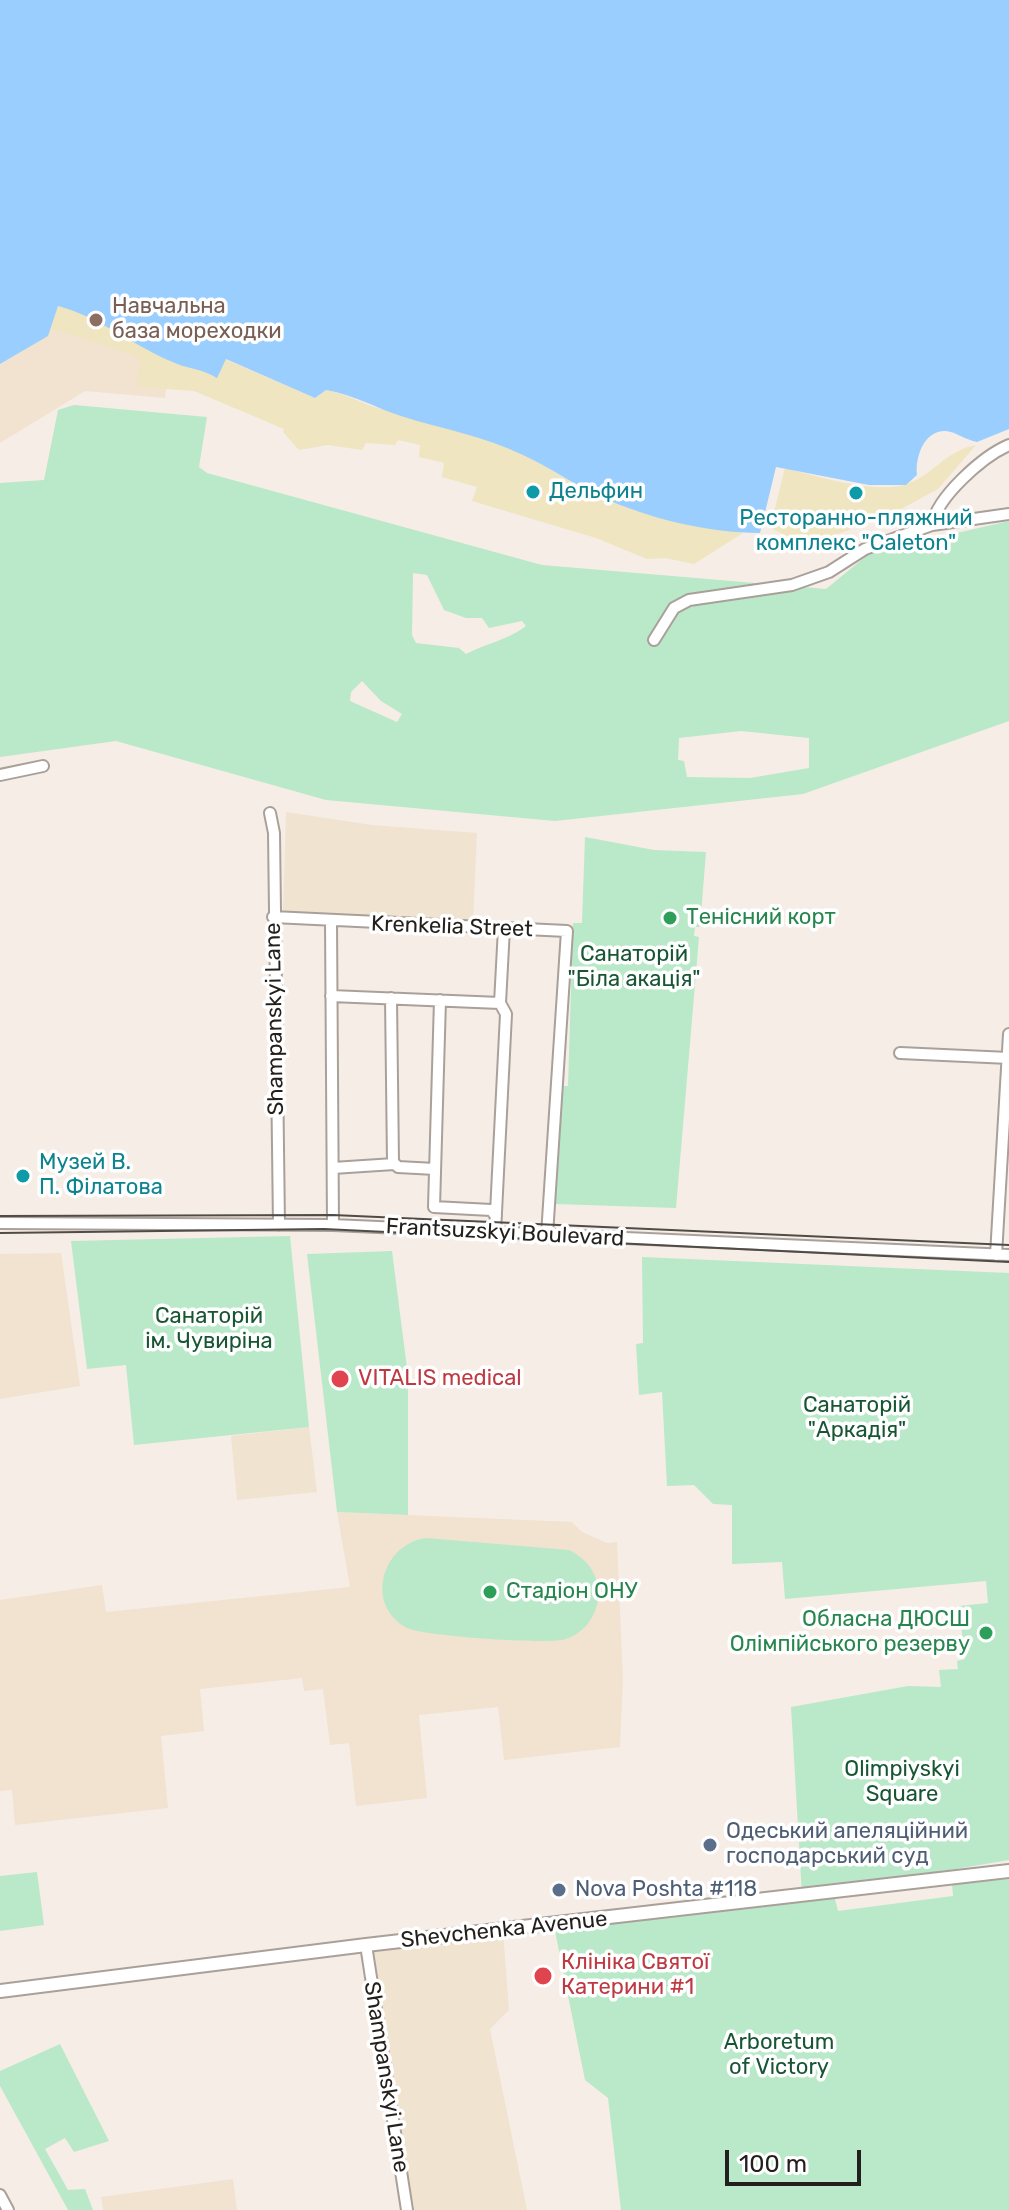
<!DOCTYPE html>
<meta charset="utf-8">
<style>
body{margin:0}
#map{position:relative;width:1009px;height:2210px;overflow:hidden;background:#f6ede6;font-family:Rubik,sans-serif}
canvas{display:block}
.scale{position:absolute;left:725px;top:2150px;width:136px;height:36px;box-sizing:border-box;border:4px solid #221f1c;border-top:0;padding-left:10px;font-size:24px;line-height:28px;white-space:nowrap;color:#221f1c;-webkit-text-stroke:6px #fff;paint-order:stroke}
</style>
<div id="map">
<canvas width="1009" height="2210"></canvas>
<div class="scale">100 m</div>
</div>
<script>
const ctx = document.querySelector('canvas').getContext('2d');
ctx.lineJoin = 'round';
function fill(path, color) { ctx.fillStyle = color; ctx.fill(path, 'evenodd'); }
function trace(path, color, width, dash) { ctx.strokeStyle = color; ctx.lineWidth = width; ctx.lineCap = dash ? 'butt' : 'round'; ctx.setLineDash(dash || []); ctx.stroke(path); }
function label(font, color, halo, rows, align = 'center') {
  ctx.font = font + ' Rubik,sans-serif'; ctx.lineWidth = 7; ctx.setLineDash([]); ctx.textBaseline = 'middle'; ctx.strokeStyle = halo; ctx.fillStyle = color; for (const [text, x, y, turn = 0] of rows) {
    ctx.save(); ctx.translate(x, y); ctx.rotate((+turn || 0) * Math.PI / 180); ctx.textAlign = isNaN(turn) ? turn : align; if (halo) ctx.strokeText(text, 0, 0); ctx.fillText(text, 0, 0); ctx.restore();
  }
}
fill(new Path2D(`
 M286 812 372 825 477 833 473 922 283 912Z
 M309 1427 317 1492 237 1500 231 1436Z
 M503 1932 509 2010 490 2029 527 2210H414L368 1947Z`), '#f0e3cf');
fill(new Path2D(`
 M66 248 177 294 165 398 85 391 0 443V347Z
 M61 1253 80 1386 0 1399V1254Z
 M337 1512 572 1522 582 1532 607 1543 617 1542 623 1679 620 1747 504 1760 498 1707 419 1715 427 1798 356 1806 349 1743 330 1745 323 1689 304 1691 302 1678 200 1689 204 1731 161 1736 168 1808 15 1825 12 1790 0 1791V1600L102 1585 106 1612 350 1587Z
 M233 2179 237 2210H103L101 2197Z`), '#f2e2d0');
fill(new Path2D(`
 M74 405 207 417 199 467 207 473 542 565 826 589 870 553 1009 521V721L803 794 555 821 326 800 116 741 0 757V483L44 480 58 410ZM413 573 427 575 444 610 466 618H482L489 628 522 621 526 626C508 640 487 643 466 654L459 648 416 643 412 635ZM362 681 381 701 402 714 397 722 350 701 351 692ZM741 731 809 738V768L750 778 687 777 684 761 678 760 679 738Z
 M585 837 654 850 706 852 700 927H695L694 936 699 937 676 1208 555 1204 560 1086H568L573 923H582Z
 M290 1236 309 1427 134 1445 126 1365 87 1369 71 1241Z
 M392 1251 408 1376V1515L337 1512 307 1254Z
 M642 1257 1009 1273V1860L802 1895 791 1707 908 1686 941 1687 939 1670 958 1669 957 1661 965 1659 959 1606 988 1603 986 1581 785 1599 782 1562 732 1564V1505L713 1504 694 1485 667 1486 662 1392 639 1395 636 1344 643 1343Z
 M426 1538 569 1550C590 1560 603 1581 597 1605 593 1621 581 1634 566 1639 548 1645 423 1636 407 1628 364 1605 382 1544 426 1538Z
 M37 1872 44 1925 0 1931V1876Z
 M1009 1879V2210H621L608 2098 585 2080 554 1926 834 1895 838 1911 953 1896 952 1884Z
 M60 2044 109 2141 74 2152 65 2138 45 2149 68 2190 85 2189 93 2210H68L0 2086V2071Z`), '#b9e9c8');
fill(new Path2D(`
 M57 306C98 316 131 343 170 361 186 369 201 367 216 377L225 359 315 398 326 390C345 393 360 403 378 408 427 422 479 432 524 455 550 468 574 485 600 497 646 517 694 525 743 533L694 564 665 558 647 559 596 538 472 501 477 487 442 477 444 463 419 457 420 445 398 440 395 445 366 443 362 450 328 445 299 450 283 432 284 429 194 391 137 387 140 362 131 354 50 328Z
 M976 445 938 489 892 514 819 541 796 540 770 528 785 468C816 476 877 495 907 484 935 474 945 451 976 445Z`), '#efe5c0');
fill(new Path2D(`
 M0 0H1009V429L977 442C966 440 956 432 946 431 923 430 915 459 917 475L906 485H869L776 467 760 533C707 533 647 518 599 496 573 484 549 467 523 455 484 436 442 429 401 416 376 408 352 394 326 390L315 398 226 359 217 378C201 368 186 369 170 361 131 344 99 317 58 306L48 336 0 364Z`), '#9aceff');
const minor = new Path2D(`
 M932 525C937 497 983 456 1009 445
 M654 640 674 608 689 600 792 585 829 572 865 549 932 525 1009 514
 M0 775 43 766
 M270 813 274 833 279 1225
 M273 917 567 931 547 1235
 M331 922 333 1225
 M331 996 500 1003
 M391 998 393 1162 398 1167 435 1169
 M440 1000 434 1207 491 1210 496 1216
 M900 1053 1009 1058
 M333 1168 394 1164
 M0 1223 333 1225 1009 1255
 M495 1232 506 1014 500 1003 504 928
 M996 1255 1009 1034
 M366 1945 407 2210
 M0 2195 8 2210`);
const major = new Path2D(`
 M0 1991 366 1945 1009 1871`);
trace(minor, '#a9a09a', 14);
trace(major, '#a9a09a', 16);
trace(minor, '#fff', 10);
trace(major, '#fff', 12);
trace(new Path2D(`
 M0 1216 333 1215 1009 1245
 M0 1233 324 1229 1009 1262`), '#4f4b47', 2);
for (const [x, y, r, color] of [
 [96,320,8,"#8d6e63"],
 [533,492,8,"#0f9aa8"],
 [856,493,8,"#0f9aa8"],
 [670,918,8,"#2e9e5b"],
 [23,1176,8,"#0f9aa8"],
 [340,1379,10,"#e0444e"],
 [490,1592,8,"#2e9e5b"],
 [986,1633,8,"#2e9e5b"],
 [710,1845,8,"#5c6f8a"],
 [559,1890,8,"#5c6f8a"],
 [543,1976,10,"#e0444e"]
]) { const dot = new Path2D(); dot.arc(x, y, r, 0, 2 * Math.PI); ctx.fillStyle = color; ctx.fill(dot); trace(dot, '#fff', 3); }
label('22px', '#785e54', '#fff', [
 ["Навчальна",112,307],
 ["база мореходки",112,332]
], 'left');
label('22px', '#0d838f', '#fff', [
 ["Дельфин",549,492],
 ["Ресторанно-пляжний",856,519,"center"],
 ["комплекс \"Caleton\"",856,544,"center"],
 ["Музей В.",39,1163],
 ["П. Філатова",39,1188]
], 'left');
label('22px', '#27864d', '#fff', [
 ["Тенісний корт",686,918],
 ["Стадіон ОНУ",506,1592],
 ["Обласна ДЮСШ",970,1620,"right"],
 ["Олімпійського резерву",970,1645,"right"]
], 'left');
label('22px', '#221f1c', '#fff', [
 ["Krenkelia Street",452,927,2],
 ["Shampanskyi Lane",275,1019,-91],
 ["Frantsuzskyi Boulevard",505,1233,3],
 ["Shevchenka Avenue",504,1930,-6],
 ["Shampanskyi Lane",386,2077,81]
]);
label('22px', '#185533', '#fff', [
 ["Санаторій",634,955],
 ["\"Біла акація\"",634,980],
 ["Санаторій",209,1317],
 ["ім. Чувиріна",209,1342],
 ["Санаторій",857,1406],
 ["\"Аркадія\"",857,1431],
 ["Olimpiyskyi",902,1770],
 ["Square",902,1795],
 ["Arboretum",779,2043],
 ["of Victory",779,2068]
]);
label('22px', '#be3a42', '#fff', [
 ["VITALIS medical",358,1379],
 ["Клініка Святої",561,1963],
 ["Катерини #1",561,1988]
], 'left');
label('22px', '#4e5e75', '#fff', [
 ["Одеський апеляційний",726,1832],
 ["господарський суд",726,1857],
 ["Nova Poshta #118",575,1890]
], 'left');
</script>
